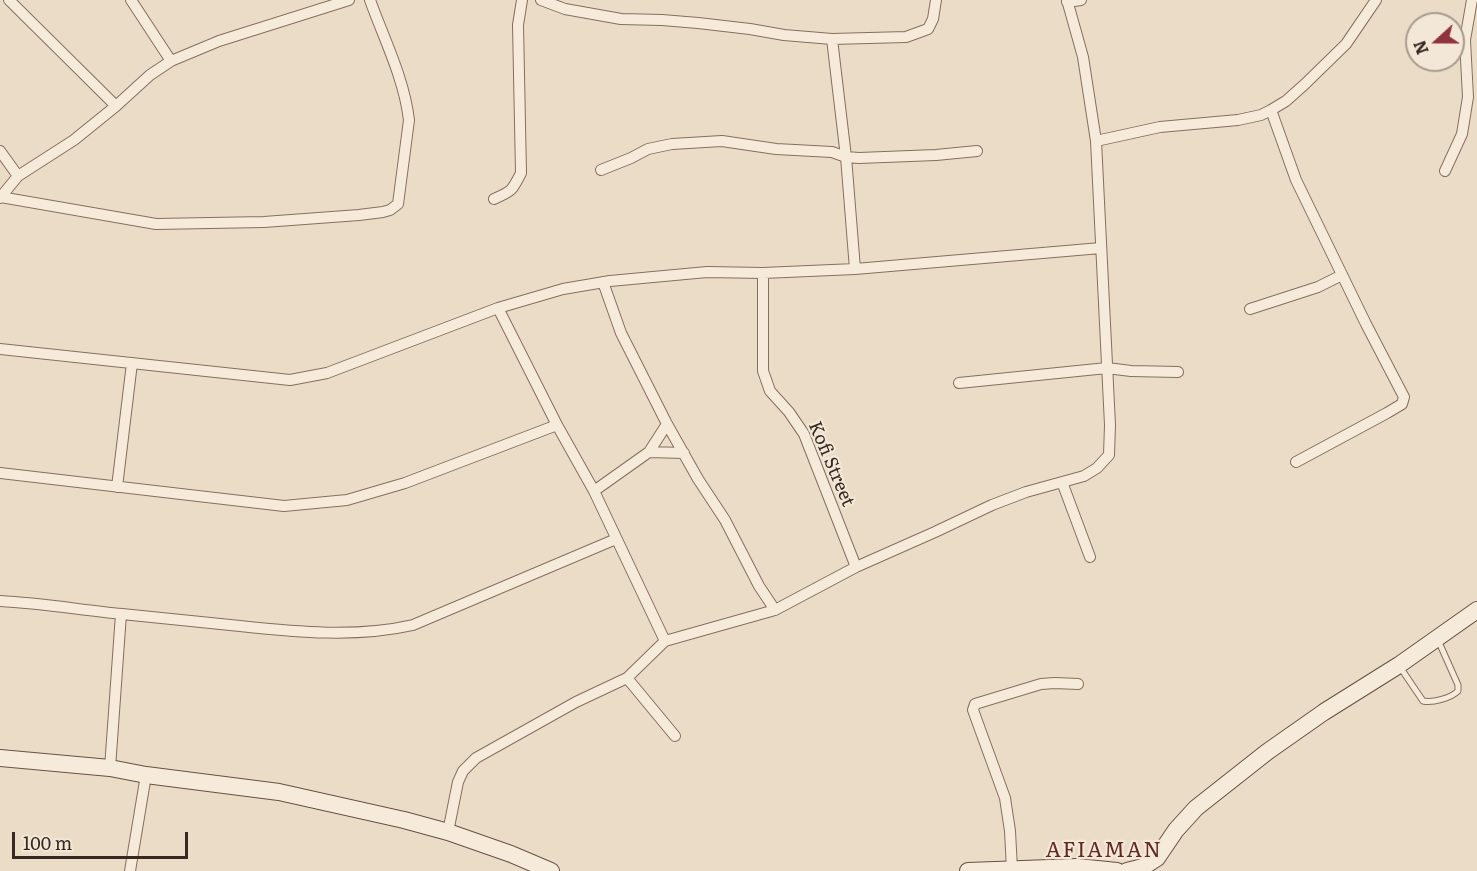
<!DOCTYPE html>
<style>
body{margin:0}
#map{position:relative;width:1477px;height:871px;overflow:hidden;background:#ebdcc8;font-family:Literata,serif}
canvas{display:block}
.north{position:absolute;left:1405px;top:12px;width:60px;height:60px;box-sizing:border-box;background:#f3e7d7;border:2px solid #a89b8e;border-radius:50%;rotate:249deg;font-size:16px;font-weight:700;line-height:24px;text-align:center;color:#372921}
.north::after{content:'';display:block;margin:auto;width:21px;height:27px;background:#903340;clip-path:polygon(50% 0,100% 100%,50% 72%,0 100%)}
.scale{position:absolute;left:12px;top:832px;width:176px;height:27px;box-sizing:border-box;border:3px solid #372921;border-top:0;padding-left:8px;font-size:18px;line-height:21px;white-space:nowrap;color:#372921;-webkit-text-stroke:4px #f3e7d7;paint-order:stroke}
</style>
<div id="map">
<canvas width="1477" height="871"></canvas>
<div class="north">N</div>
<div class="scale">100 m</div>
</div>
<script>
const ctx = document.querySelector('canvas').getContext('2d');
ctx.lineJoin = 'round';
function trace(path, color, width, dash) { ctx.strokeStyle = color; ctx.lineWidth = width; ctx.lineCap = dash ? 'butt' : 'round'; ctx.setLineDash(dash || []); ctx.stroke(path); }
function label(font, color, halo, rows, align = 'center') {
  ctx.font = font + ' Literata,serif'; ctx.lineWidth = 4.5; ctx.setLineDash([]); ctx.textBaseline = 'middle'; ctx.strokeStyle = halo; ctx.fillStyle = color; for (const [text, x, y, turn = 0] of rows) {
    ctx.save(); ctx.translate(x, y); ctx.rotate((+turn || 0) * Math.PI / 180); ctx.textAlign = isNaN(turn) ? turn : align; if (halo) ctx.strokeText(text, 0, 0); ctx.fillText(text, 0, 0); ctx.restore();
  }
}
const lane = new Path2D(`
 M1400 667 1423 701C1433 703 1451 698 1458 691V685L1438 640`);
const street = new Path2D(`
 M9 0 116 106
 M131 0 171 61
 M541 0 565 9 621 19 662 20 698 23 750 29 784 35 832 39 906 37 928 29 933 19 936 0
 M1067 2 1081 0
 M832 39 846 157 855 269
 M1271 110 1296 180 1366 324 1404 397 1402 404 1387 413 1296 462
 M1096 141 1160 127 1238 120 1261 115 1271 110 1286 101 1305 84 1346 44 1376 0
 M0 151 18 176
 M601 170 631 158 648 149 672 144 722 141 776 149 832 152 846 157 859 158 936 155 977 151
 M1445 171 1462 134 1468 97 1465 40 1472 0
 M0 197 156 224 264 222 359 215 383 212 390 210 398 204 409 120C404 78 384 39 370 0
 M0 198 18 176 74 140 116 106 150 75 171 61 219 41 349 0
 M494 199C512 191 512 191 521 173L518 25 522 0
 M763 273V371L770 391 789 412 804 434 856 567
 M603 282 621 333 667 424 698 479 725 520 759 586 775 610
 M498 308 557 425 594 491 665 641
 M1250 309 1318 287 1342 275
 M0 349 290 380 327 373 498 308 563 289 610 281 707 272 763 273 855 269 1101 248
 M959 383 1107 368 1131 371 1178 372
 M667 424 649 452 684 453
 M0 473 284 506 347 500 405 483 557 425
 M1062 482 1090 557
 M117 487 132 363
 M594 491 649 452
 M0 601C41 603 81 610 122 614 162 618 201 622 240 626 297 632 356 638 413 625L616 539
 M627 678 675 736
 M110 768 121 614
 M448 832 458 782 463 771 476 758 576 702 627 678 665 641 775 610 856 567 935 532 992 505 1026 492 1084 476 1097 468 1109 455 1110 425 1096 141 1083 57 1067 0
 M1012 869 1010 831 1005 798 973 710 975 704 1041 684 1055 683 1078 684
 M130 871 146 775`);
const secondary = new Path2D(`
 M0 758 110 768 146 775 279 792 404 820 448 832 511 854 551 871
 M968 871 1077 867 1117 871
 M1127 871 1143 867 1157 858 1176 830 1196 808 1267 752 1324 712 1399 665 1477 610`);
trace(lane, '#866e5e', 7);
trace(street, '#866e5e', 12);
trace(secondary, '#685042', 18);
trace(lane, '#f6ebdb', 5);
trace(street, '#f6ebdb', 10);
trace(secondary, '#f6ebdb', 16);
label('18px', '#372921', '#f3e7d7', [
 ["Kofi Street",831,464,67]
]);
ctx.letterSpacing = '1.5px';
label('21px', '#612824', '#f3e7d7', [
 ["AFIAMAN",1104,851]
]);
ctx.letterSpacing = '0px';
</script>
